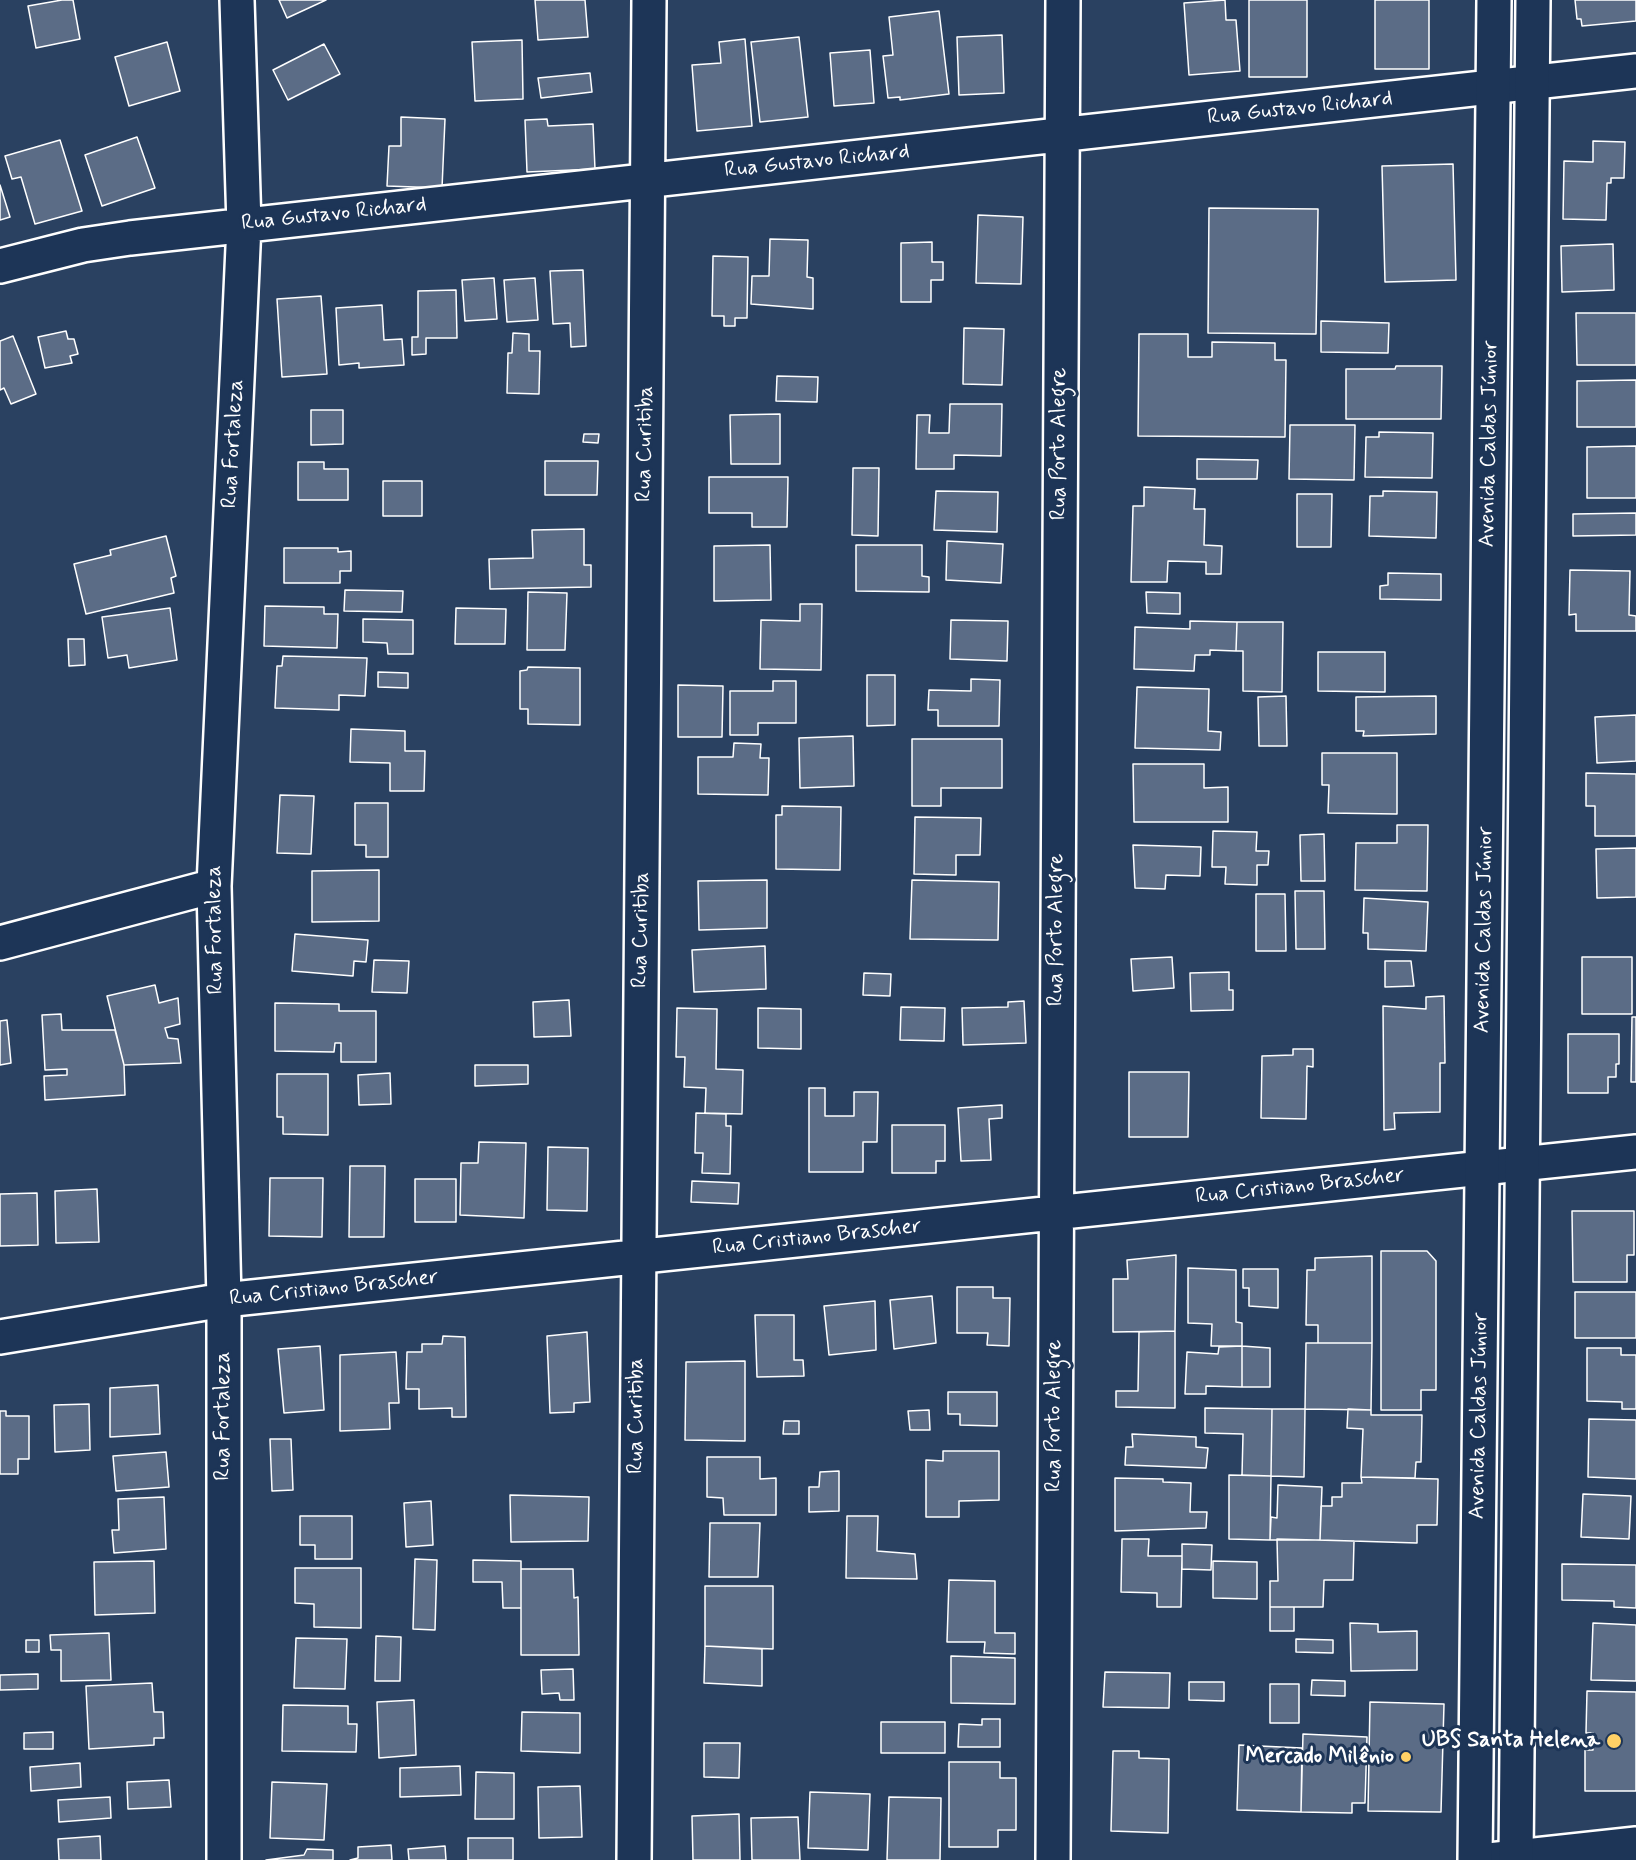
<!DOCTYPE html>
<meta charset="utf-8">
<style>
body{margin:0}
canvas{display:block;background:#2a4161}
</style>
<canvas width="1636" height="1860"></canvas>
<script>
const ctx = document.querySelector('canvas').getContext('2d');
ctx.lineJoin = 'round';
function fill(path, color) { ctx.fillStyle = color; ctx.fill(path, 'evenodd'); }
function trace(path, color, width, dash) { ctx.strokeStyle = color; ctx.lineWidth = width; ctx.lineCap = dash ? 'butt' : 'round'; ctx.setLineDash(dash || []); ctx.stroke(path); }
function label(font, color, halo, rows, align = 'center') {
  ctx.font = font + ' Mynerve,sans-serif'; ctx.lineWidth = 6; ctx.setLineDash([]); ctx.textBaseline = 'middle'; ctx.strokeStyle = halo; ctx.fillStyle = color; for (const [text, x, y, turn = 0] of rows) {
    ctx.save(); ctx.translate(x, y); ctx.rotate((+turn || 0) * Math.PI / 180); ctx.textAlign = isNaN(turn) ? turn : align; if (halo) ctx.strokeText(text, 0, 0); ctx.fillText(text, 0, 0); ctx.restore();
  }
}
const building = new Path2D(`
 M62 0H73L80 39 36 48 28 6Z
 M279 0H326L287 18Z
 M535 0H585L588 37 538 40Z
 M1225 0 1226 20H1236L1240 71 1189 75 1184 3Z
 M1249 0H1307V77H1249Z
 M1375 0H1429V69H1375Z
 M1575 0H1636V21L1582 26 1581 19H1577Z
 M939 11 949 94 900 100V97L888 98 883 56 893 55 889 17Z
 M1002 35 1004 93 959 95 957 37Z
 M799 37 808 117 760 122 751 42Z
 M745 39 752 126 697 131 692 65 721 63 719 42Z
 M522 40 523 99 475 101 472 42Z
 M167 42 180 91 129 106 115 57Z
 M324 44 340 74 288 100 273 70Z
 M870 50 874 103 834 106 830 53Z
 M590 73 592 92 541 98 538 78Z
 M401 117 445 119 442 188 387 186 389 146H401Z
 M547 119 548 126 593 124 595 169 527 172 525 120Z
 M137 137 155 188 102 206 85 155Z
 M60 140 82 211 35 224 21 177 12 179 5 156Z
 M1593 141 1625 142 1624 178H1611V183H1607L1606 220 1563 219 1564 161 1593 162Z
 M1453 164 1456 280 1385 282 1382 166Z
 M0 185 10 217 0 220Z
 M1209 208 1318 209 1316 334 1208 333Z
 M978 215 1023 217 1021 284 976 283Z
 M770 239 808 240 807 277 813 278V309L751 304 752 276H769Z
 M932 242V262H943V280H931V302H901V243Z
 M1613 244 1614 290 1562 292 1561 246Z
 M713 256 748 257 747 318H735V326H724V316H712Z
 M583 270 586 346 571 347 570 323 553 324 550 271Z
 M494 278 497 319 465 321 462 280Z
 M535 278 538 320 507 322 504 280Z
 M456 290 457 338H426V354L412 355V337H418V291Z
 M321 296 327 374 282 377 277 299Z
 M382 305 384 340 402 339 404 365 359 368V363L339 365 336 308Z
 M1576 313H1636V365H1577Z
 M1321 321 1389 323 1388 353 1321 352Z
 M964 328 1004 329 1002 385 963 384Z
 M66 331 68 339H74L78 354 70 356 72 363 45 368 38 337Z
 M513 333 529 334V351H540L539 394 507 393 508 353H512Z
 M1139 334H1188V357H1212V342L1275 343V360H1286L1285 437 1138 436Z
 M13 336 36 394 11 404 4 388 0 390V341Z
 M1396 366H1442L1441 419H1346V369H1395Z
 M777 376 818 377 817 402 776 401Z
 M1636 380V427H1577V381Z
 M950 404H1002L1001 456 954 455V469H916L917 415H930L929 433H949Z
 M311 410H343V444L311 445Z
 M780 414V464H731L730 415Z
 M1290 425H1355L1354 480 1289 479Z
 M1379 432 1433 433 1432 478 1365 477 1366 437H1379Z
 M584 434H599L598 443 583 442Z
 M1636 446V498H1587V447Z
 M1197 459 1258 460 1257 479H1197Z
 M545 461H598L597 495H545Z
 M298 462H324V469H348V500H298Z
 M853 468H879L878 536 852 535Z
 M709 477H788L787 527H752V513H709Z
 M383 481H422V516H383Z
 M1144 487 1195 489 1194 509H1205L1204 545 1222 546 1221 574H1206V562L1168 561 1167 582H1131L1133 506H1144Z
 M936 491 998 492 997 532 934 530Z
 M1383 491 1437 492 1436 538 1369 536 1370 496H1383Z
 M1297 494H1332L1331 547H1297Z
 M1636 513V535L1573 536V514Z
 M584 529V565H591V587L490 589 489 559 533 558 532 530Z
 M166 536 176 576 171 578 174 593 86 614 74 564 111 555 110 550Z
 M947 541 1003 544 1001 583 946 580Z
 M770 545 771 600 714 601V546Z
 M856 545H922V576L929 577V592L856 591Z
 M284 548H338V552L351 551V571H340V583H284Z
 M1570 570 1630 571 1629 615 1636 616V631H1576V614L1569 615Z
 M1388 573 1441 574V600L1380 599V586L1388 585Z
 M345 590 403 591 402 612 344 611Z
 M528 592 567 593 565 650H527Z
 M1146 592 1180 593V614L1147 613Z
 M800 604H822L821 670 760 669 761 620 800 621Z
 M265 606 324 607V614H338L337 648 264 646Z
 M170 608 177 660 129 668 127 655 108 658 102 617Z
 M456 608 506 609 505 644H455Z
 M363 619 413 620V654H388L387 643 363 642Z
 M951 620 1008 621 1007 661 950 659Z
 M1190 621 1237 622 1236 651 1210 650V655H1195L1194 671 1134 669 1135 627 1190 629Z
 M1237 622H1283L1282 692 1243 691V651H1236Z
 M68 639H84L85 665 69 666Z
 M1318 652H1385V692L1318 691Z
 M283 656 367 658 365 696 339 695V710L275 708 277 666H282Z
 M528 667 580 668V725L528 724V709H520V671L527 670Z
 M378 672 408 673V688L378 687Z
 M867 675H895V725L867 726Z
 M971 679 1000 680 999 726H938V710H928L929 690 971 691Z
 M773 681H796V723H758V735H730V691H773Z
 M678 685 723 686 722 737H678Z
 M1137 687 1209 689 1208 731 1221 732 1220 750 1135 748Z
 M1286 696 1287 746H1259L1258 697Z
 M1436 696V734L1363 736 1364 731H1356V697Z
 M1636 715V761L1597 763 1595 717Z
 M351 729 405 731V751H425L424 791H390V763L350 762Z
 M853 736 854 786 800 788 799 738Z
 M912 739H1002V788H941V806H912Z
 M734 743 761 744 760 758H769L768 795 698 794V757H733Z
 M1322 753H1397V814L1328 813 1329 785H1322Z
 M1133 764H1204V788L1228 787V822H1134Z
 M1586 773 1636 774V836H1595V806H1586Z
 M280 795 314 796 311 854 277 853Z
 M355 803H388V857H366V845H355Z
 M782 806 841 807 840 870 776 869V815H782Z
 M915 817 981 818 980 855H956V875L914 874Z
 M1397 825H1428L1427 891 1355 890 1356 843H1397Z
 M1213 831 1257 832 1256 851H1269L1268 865H1257V885L1225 884 1226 867H1212Z
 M1324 834 1325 881H1301L1300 835Z
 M1133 845 1201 847 1200 876 1166 875 1165 889 1135 888Z
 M1636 848V897L1597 898 1596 849Z
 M379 870V921L312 922V871Z
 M767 880V928L699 930 698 881Z
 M912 880 999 882 998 940 910 939Z
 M1295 891H1324L1325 949H1296Z
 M1256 894H1285L1286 951H1256Z
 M1364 898 1428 902 1426 951 1368 949V933H1363Z
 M295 934 368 940 366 962 354 961 353 976 292 971Z
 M765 946 766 989 694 992 692 950Z
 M1172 957 1174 988 1133 991 1131 959Z
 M1582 957H1632V1014H1582Z
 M374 960 409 961 407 993 372 992Z
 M1385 961H1411L1414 986 1385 987Z
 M1229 972V990H1233V1010L1191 1011 1190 973Z
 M864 973 891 974 890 996 863 995Z
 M155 985 159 1003 178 998 180 1024 165 1028 168 1038 178 1039 181 1063 124 1065 107 996Z
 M1444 996 1445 1063H1440V1112L1394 1113 1395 1129 1384 1130 1383 1006 1426 1009V997Z
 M569 1000 571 1036 534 1037 533 1002Z
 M1024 1001 1026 1043 963 1045 962 1008 1008 1007V1002Z
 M275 1003 339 1004V1011H376V1062H341V1043H335L334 1052 275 1051Z
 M901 1007 945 1008 944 1041 900 1040Z
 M677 1008 717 1009 716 1069 743 1070 742 1114 705 1113 706 1088 684 1087 685 1057H676Z
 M758 1008 801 1009V1049L758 1048Z
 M61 1014 62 1030H115L124 1065 125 1095 45 1100 44 1076 67 1075V1069L45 1070 42 1015Z
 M1632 1017H1636V1082H1631Z
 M7 1020 11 1063 0 1065V1021Z
 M1568 1034H1619V1064H1616V1077H1608V1093H1568Z
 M1293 1049H1313V1067L1307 1066 1306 1119 1261 1118 1262 1056 1293 1055Z
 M475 1065H528V1084L475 1086Z
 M1129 1072H1189L1188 1137H1129Z
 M390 1073 391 1104 359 1105 358 1075Z
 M277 1074H328V1135L283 1134V1117H277Z
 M809 1088H825V1116H854V1092H878L877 1142H863V1172H809Z
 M1002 1105V1118L989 1119 991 1160 961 1161 958 1108Z
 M696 1113 726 1114V1126H731L730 1174 702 1173 703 1153H695Z
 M892 1125H945V1161H936V1173H892Z
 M479 1142 526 1143 524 1218 460 1215 461 1163H478Z
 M548 1147 588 1148 587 1211 547 1210Z
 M350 1166H385L384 1237H349Z
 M270 1178H323L322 1237 269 1236Z
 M415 1179H456V1222H415Z
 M692 1181 739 1183 738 1204 691 1202Z
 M97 1189 99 1242 56 1243 55 1191Z
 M37 1193 38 1245 0 1246V1194Z
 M1572 1211H1634V1255H1627V1282H1573Z
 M1381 1251H1427L1436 1261V1390H1421V1410H1381Z
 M1176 1255 1175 1331 1113 1332V1279H1128L1127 1260Z
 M1372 1256V1343H1318V1325H1306L1307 1270H1315V1258Z
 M1188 1268 1236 1270V1322L1242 1323V1346H1211L1212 1324 1188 1323Z
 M1243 1269H1278V1308L1249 1306V1288H1243Z
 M957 1287H993V1298H1010L1009 1346 987 1345 988 1333H957Z
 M1575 1292H1636V1338H1575Z
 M932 1296 936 1343 894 1349 890 1300Z
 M875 1301 876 1350 829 1355 824 1306Z
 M755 1315H794V1360H803L804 1376 757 1377Z
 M1175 1331V1408L1116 1407V1391H1138L1139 1332Z
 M587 1332 590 1402 574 1403V1412L550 1413 547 1336Z
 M443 1336 465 1337 466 1417H452V1408L419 1409V1389H406L407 1352H422V1344H442Z
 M1306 1343H1372L1371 1410 1305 1409Z
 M320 1346 324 1410 284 1413 278 1349Z
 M1242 1346 1270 1348V1387H1242Z
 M1242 1346V1387L1206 1386V1394H1185L1187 1352 1218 1354 1219 1347Z
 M1587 1348H1621V1355H1636V1409H1622V1402L1587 1401Z
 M396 1352 399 1403H389L390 1429 340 1431V1355Z
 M745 1361V1441L685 1440 686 1362Z
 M158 1385 160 1434 110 1437V1388Z
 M948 1392H997V1426L960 1425V1414H948Z
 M89 1404 90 1450 55 1452 54 1405Z
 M1205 1408 1272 1409 1271 1476 1242 1475 1243 1434 1205 1433Z
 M1272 1409H1305L1304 1477 1271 1476Z
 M1348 1409 1371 1410V1415H1422L1421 1462H1416L1415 1478 1361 1477 1363 1429 1347 1428Z
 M929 1410 930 1430H910L908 1411Z
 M0 1411H6V1416H29V1459H18V1474H0Z
 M1589 1419 1636 1420V1479L1588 1477Z
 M784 1421H799V1434H783Z
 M1132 1434 1196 1437V1447L1208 1448 1206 1468 1125 1465 1126 1447H1133Z
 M270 1439H291L293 1490 272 1491Z
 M943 1451H999V1500L959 1501V1517H926V1460L943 1461Z
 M166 1452 169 1487 116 1491 113 1456Z
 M707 1457H760V1479L776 1478V1515H724L723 1498 707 1497Z
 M839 1471V1511L809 1512V1487H819L820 1472Z
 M1229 1475 1271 1476 1270 1540 1229 1539Z
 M1361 1477 1438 1479 1437 1525H1417V1543L1320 1540 1321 1506H1332V1497H1342V1483H1362Z
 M1115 1478 1163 1479V1482L1191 1483 1190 1512H1207L1206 1528 1115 1531Z
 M1278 1485 1322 1487 1320 1540H1270L1271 1517 1277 1518Z
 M1583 1494 1631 1496 1629 1539 1581 1537Z
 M510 1495 589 1497 588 1541 511 1542Z
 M164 1497 166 1549 114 1553 112 1530H119L118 1499Z
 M431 1501 433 1545 406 1547 404 1503Z
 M300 1516H352V1559H315V1545H300Z
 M847 1516H878L877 1551 915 1554 917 1579 846 1578Z
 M710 1523H760L758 1577H709Z
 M1122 1539H1149L1148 1556H1182L1181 1607H1157V1593L1121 1592Z
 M1277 1539 1354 1541 1353 1580H1324L1323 1607H1270V1581H1278Z
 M1182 1544 1212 1545 1211 1570 1182 1569Z
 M415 1559 437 1560 435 1630 413 1629Z
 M473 1560 521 1561V1608H503L502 1582H473Z
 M154 1561 155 1613 95 1615 94 1562Z
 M1213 1561 1257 1562V1599L1213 1598Z
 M1562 1564 1636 1565V1608L1614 1607V1601L1562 1600Z
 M295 1568H361V1628L314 1627V1604L295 1603Z
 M521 1569H573L574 1598 578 1597 579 1655H521Z
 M949 1580 995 1581V1633H1015V1654L984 1653 985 1642H947Z
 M705 1586H773V1649L705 1646Z
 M1270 1607H1294V1631H1270Z
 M1350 1623 1378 1624V1632L1417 1631V1670L1351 1671Z
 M1593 1623 1636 1625V1681L1591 1680Z
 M109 1633 111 1680 61 1681V1650H51L50 1635Z
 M376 1636 401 1637 400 1681H375Z
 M296 1638 347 1639 345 1689 294 1688Z
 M1296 1639 1333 1640V1653L1296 1652Z
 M26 1640H39V1652H26Z
 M705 1646 762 1649V1686L704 1683Z
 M951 1656 1015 1658V1704L951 1703Z
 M573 1669 574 1700H560L559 1693 542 1694 541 1670Z
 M1105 1672 1170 1673 1169 1708 1103 1707Z
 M38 1674V1689L0 1690V1675Z
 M1312 1680 1345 1681V1696L1311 1695Z
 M1189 1682H1224V1701L1189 1700Z
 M152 1683 154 1712H163L164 1738H154V1745L89 1749 86 1686Z
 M1270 1684H1299V1723H1270Z
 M1587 1691 1636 1692V1791H1585V1750H1593V1733H1586Z
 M414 1700 416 1755 379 1758 377 1702Z
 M1370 1702 1444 1704 1441 1812 1368 1811Z
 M283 1705 348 1706V1724H357L356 1752 282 1751Z
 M522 1712 580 1713V1753L521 1751Z
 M982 1719H1000V1747H958L959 1724 982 1725Z
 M881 1722H945V1753H881Z
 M53 1732V1749H24V1733Z
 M1303 1734 1367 1737 1365 1803H1352V1813L1301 1812Z
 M704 1743H740L739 1778 704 1777Z
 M1239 1745 1302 1748 1301 1812 1237 1810Z
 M1113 1751H1139V1758L1169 1759 1168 1833 1111 1831Z
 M949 1762H1000V1778H1016V1830H998V1847H949Z
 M80 1763 81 1787 31 1791 30 1767Z
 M460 1766 461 1795 400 1797V1768Z
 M476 1772 514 1773V1819H475Z
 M169 1780 171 1807 128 1809 127 1782Z
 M272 1782 327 1784 324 1840 270 1838Z
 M580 1786 582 1837 539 1838 538 1787Z
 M810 1792 870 1794 868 1850 808 1848Z
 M110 1797 111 1818 59 1822 58 1800Z
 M889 1797 941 1798 940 1860H887Z
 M739 1814 740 1860H693L692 1816Z
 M798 1817 800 1860H752L751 1818Z
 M100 1836 101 1860H59L58 1839Z
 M468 1838H513V1860H468Z
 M391 1845 392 1860H350L358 1858V1847Z
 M445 1846 446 1860H409L408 1849Z
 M307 1849 333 1850V1860H266L304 1855Z`);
fill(building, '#5b6c86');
trace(building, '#fff', 1.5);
const minor = new Path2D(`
 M0 266 83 245 130 238 1636 71
 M0 943 214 886
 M0 1337 224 1300 1636 1152
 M224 1860V1300L214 886 244 225 237 0
 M634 1860 649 0
 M1053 1860 1063 0
 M1489 1860 1636 1844`);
const major = new Path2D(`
 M1475 1860 1494 0
 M1516 1860 1533 0`);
trace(minor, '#fff', 38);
trace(major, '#fff', 38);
trace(minor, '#1d3557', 33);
trace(major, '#1d3557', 33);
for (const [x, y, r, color] of [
 [1614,1741,8,"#ffd166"],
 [1406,1757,6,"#ffd166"]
]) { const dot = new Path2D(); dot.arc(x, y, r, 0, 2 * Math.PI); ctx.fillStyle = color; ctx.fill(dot); trace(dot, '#1d3557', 2); }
label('22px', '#fff', '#1d3557', [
 ["Rua Gustavo Richard",1300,109,-6],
 ["Rua Gustavo Richard",817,162,-6],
 ["Rua Gustavo Richard",334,215,-6],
 ["Rua Fortaleza",234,444,-87],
 ["Rua Curitiba",646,444,-89],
 ["Rua Porto Alegre",1060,444,-90],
 ["Avenida Caldas Júnior",1490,444,-89],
 ["Rua Fortaleza",216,930,-91],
 ["Rua Curitiba",642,930,-89],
 ["Rua Porto Alegre",1057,930,-90],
 ["Avenida Caldas Júnior",1485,930,-89],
 ["Rua Cristiano Brascher",1300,1187,-6],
 ["Rua Cristiano Brascher",817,1238,-6],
 ["Rua Cristiano Brascher",334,1289,-6],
 ["Rua Fortaleza",224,1416,-90],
 ["Rua Curitiba",637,1416,-90],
 ["Rua Porto Alegre",1055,1416,-90],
 ["Avenida Caldas Júnior",1480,1416,-89]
]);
label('bold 22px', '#fff', '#1d3557', [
 ["UBS Santa Helena",1600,1741],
 ["Mercado Milênio",1394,1757]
], 'right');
</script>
